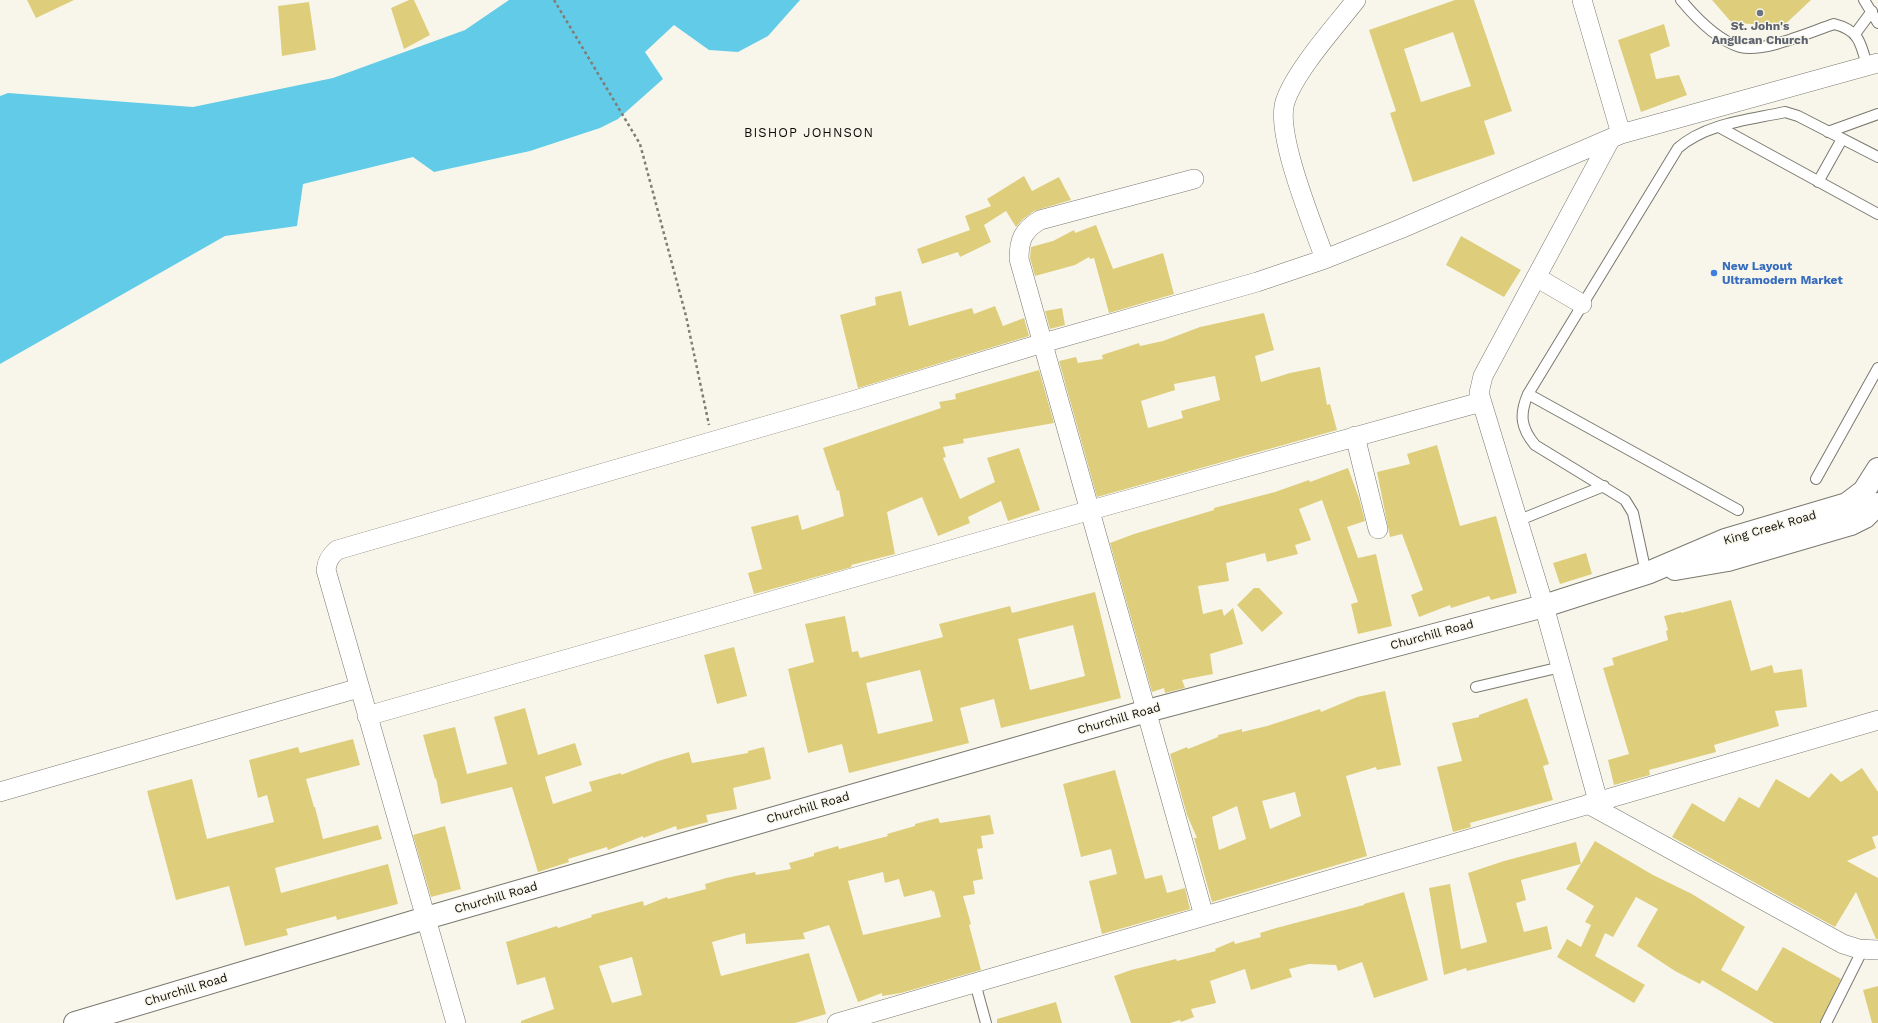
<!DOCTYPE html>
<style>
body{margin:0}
canvas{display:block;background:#f8f6eb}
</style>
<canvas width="1878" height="1023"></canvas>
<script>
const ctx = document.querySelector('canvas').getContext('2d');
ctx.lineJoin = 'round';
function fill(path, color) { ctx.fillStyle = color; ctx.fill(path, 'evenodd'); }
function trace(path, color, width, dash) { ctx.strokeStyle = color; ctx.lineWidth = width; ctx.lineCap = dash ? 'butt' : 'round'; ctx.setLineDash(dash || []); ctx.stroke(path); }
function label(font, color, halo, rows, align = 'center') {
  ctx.font = font + ' "Work Sans",sans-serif'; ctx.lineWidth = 3; ctx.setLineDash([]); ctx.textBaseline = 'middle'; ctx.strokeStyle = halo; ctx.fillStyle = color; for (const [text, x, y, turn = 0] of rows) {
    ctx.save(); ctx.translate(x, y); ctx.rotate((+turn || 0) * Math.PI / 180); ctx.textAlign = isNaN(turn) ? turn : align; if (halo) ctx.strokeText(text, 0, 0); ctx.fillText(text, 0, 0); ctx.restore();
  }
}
fill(new Path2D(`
 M509 0H800L768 36 738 52 709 50 674 25 645 52 663 79 618 119 600 128 530 151 434 172 413 157 303 184 297 226 225 236 0 364V96L8 93 193 107 333 78 465 30Z`), '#62cce8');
fill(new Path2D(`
 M27 0H74L36 18Z
 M409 0H414L430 35 404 49 391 8Z
 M1455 0H1474L1512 111 1484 121 1495 154 1413 182 1390 113 1396 111 1369 30ZM1453 32 1471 86 1421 102 1404 49Z
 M1712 0H1811L1778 31 1772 25 1732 23Z
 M309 2 316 50 282 56 278 6Z
 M1664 24 1670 46 1650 54 1656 79 1679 75 1687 95 1641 112 1618 40Z
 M1024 176 1032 191 1059 177 1071 200 1034 211 1023 219 1016 227 1006 211 984 225 991 242 960 257 958 252 922 264 917 249 970 230 965 216 991 206 987 199Z
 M1096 225 1113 269 1163 253 1174 294 1109 313 1094 258 1090 259 1089 257 1075 265 1035 276 1030 258 1031 247 1053 241 1074 230 1075 233Z
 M1461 236 1521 270 1504 297 1446 265Z
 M901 291 909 326 972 308 974 314 995 306 1003 326 1024 318 1029 336 858 388 840 315 876 305 875 297Z
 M1062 308 1065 325 1050 329 1045 311Z
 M1264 313 1274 350 1255 356 1261 382 1290 373 1320 367 1327 405 1330 404 1337 430 1097 497 1059 361 1076 357 1078 363 1103 359 1102 355 1139 343 1140 346 1163 341 1200 327ZM1215 376 1220 400 1181 411 1183 418 1148 428 1141 401 1175 390 1174 384Z
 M1039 370 1054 423 963 439 964 443 943 447 946 457 943 458 960 499 995 482 987 458 1019 448 1040 510 1008 521 1001 501 968 517 970 523 938 536 922 497 887 512 895 554 851 565 852 567 754 594 748 573 762 569 751 527 798 515 802 530 844 516 839 490 837 491 823 448 941 408 939 402 956 399 955 394Z
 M1437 445 1460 526 1496 516 1517 593 1491 600 1489 596 1451 608 1450 605 1419 617 1411 595 1423 590 1402 534 1390 537 1377 472 1410 464 1407 454Z
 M1348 468 1359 498 1365 521 1347 527 1358 558 1376 554 1392 626 1358 634 1351 604 1358 602 1322 500 1299 509 1311 540 1295 545 1298 554 1267 562 1265 553 1226 563 1229 581 1198 586 1203 614 1222 609 1224 616 1233 608 1243 644 1210 654 1213 674 1182 680 1185 688 1165 693 1164 688 1152 692 1110 543 1134 534 1214 510V508L1275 492 1309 480 1310 482Z
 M1586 553 1592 574 1560 584 1553 563Z
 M1254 588H1259L1283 613 1262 632 1237 605Z
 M1095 592 1121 698 1001 728 994 699 960 708 969 743 849 773 842 744 808 753 788 669 814 662 805 624 845 616 852 652 858 651 860 658 943 637 939 624 1010 606 1012 613ZM1073 625 1085 676 1030 690 1018 639ZM920 670 933 721 878 734 866 683Z
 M1731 600 1751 671 1772 665 1774 673 1802 669 1807 707 1775 711 1779 726 1714 745 1716 752 1649 770 1650 775 1614 785 1608 760 1629 754 1603 668 1614 665 1612 658 1668 640 1666 631 1668 630 1664 616 1681 612V613Z
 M734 647 747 696 717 704 704 655Z
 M1385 691 1401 765 1377 770 1376 767 1346 776 1367 856 1212 902 1194 838H1197L1187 815 1170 754 1187 747 1188 749 1218 737V735L1242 729V732L1267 726 1320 709 1321 712 1357 697ZM1295 792 1301 816 1270 829 1262 801ZM1237 806 1246 839 1219 850 1212 817Z
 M1527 698 1549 764 1543 766 1553 800 1470 823 1471 827 1453 832 1437 767 1462 761 1452 723 1479 717V715Z
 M525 708 538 755 575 743 582 765 545 777 553 804 592 791 589 782 621 773V775L658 761 689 752 692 763 748 753V751L764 747 771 779 733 788 737 809 706 815 708 822 677 830 676 826 643 838V836L608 850 607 847 568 859 569 862 538 872 512 787 441 804 436 778 435 779 423 735 455 727 467 774 507 764 494 717Z
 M353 739 360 765 306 779 314 807H315L323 839 378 825 382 839 275 868 281 893 388 864 398 904 337 920 336 916 286 929 288 935 245 946 229 886 176 900 147 791 192 779 207 839 274 822 267 795 258 798 249 760 298 747 300 753Z
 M1862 768 1878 792V835L1872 837 1876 848 1847 861 1878 878V939H1876L1856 892 1835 927 1672 837 1692 803 1724 822 1739 797 1759 808 1776 779 1809 798 1831 773 1841 782Z
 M1115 770 1145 879 1162 875 1167 893 1185 888 1190 909 1102 934 1089 881 1117 874 1111 849 1081 857 1063 784Z
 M990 815 994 834 981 836 983 848 977 849 983 879 973 881 975 894 963 896 971 924 969 925 981 970 901 993 882 996V993L858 1002 829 925 803 933 805 939 746 944 745 933 712 942 721 976 809 953 826 1014 795 1023H521V1021L554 1009 545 977 517 985 506 942 557 926 558 928 592 917 591 915 643 901 644 906 667 897 668 899 706 889 705 884 726 878 755 872 756 875 791 869 789 863 814 856V853L838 846 839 849 888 836 887 834 915 826V824L938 818 940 823ZM883 872 885 883 899 879 904 897 932 890V892L934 891 941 917 863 935 848 881ZM632 957 642 995 612 1003 599 966Z
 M445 826 461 889 431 897 413 835Z
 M1595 841 1653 875 1692 894 1745 927 1721 970 1757 991 1783 947 1841 979 1820 1023H1774L1702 980 1700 984 1675 971 1637 946 1658 909 1636 897 1613 937 1605 933 1595 956 1645 985 1634 1003 1557 957 1567 939 1581 947 1591 925 1585 922 1594 906 1566 889Z
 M1576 842 1581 864 1521 880 1526 900 1516 903 1524 932 1547 926 1552 949 1467 971 1466 968 1444 975 1429 888 1450 884 1461 949 1487 942 1468 873 1504 861Z
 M1404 892 1428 980 1374 998 1362 962 1338 971 1336 965 1309 964 1289 969 1292 977 1251 990 1245 969 1210 981 1216 1003 1191 1009 1194 1017 1181 1022 1180 1020 1170 1023H1131L1114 976 1131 970 1176 959 1177 961 1216 951 1215 949 1234 941 1235 944 1261 937 1260 933 1276 928 1364 905V904Z
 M1878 986V1023H1872L1863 990Z
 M1056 1002 1062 1023H997V1019Z`), '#dece7c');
const lane = new Path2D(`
 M1681 0C1696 18 1717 40 1740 47 1764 53 1810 32 1834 24 1859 30 1861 43 1867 66
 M1864 0 1878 23
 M1855 34 1872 11
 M1719 127 1878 214
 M1828 132 1878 114
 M1818 182 1842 139
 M1528 394 1738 510
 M1816 479 1878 368
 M1517 521 1604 486
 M1646 573 1633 513 1625 500 1535 445C1521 428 1519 415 1528 394L1678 148C1707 123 1749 120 1785 112L1798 116 1878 157
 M1476 687 1561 667
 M975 983 986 1023
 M1826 1023 1863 949`);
const street = new Path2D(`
 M1582 0 1621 134
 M1194 179 1040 220C1023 230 1019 240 1019 259L1204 916
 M1325 259C1313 225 1275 134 1285 102 1295 71 1335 27 1356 0
 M1536 277 1582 304
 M1355 436 1378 529
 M367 716 1091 510 1481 402
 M0 792 359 688
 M1598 801 1544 606 1479 393 1483 376 1611 138
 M1588 804 1843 944 1859 949 1878 950
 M456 1023 326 570C327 561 330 556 337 550L852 401 1043 343 1257 282 1325 259 1400 229 1621 134 1878 63
 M837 1023 1878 720`);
const secondary = new Path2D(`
 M1675 569 1728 560 1851 524 1865 517 1878 504
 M75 1023 426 918 1147 711 1544 606 1650 572 1725 540 1847 504 1864 491 1878 469`);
trace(lane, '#7a796f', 12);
trace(street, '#7a796f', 20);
trace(secondary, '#7a796f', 24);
trace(new Path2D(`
 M554 0 640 144 686 316 709 425`), '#7f7d76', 2.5, [3, 3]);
trace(lane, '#fff', 10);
trace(street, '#fff', 19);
trace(secondary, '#fff', 22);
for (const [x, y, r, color] of [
 [1760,13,4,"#6b7280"],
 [1714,273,4,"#3f7fe0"]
]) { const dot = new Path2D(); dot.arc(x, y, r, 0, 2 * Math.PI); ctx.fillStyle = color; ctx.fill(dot); trace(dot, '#f8f6eb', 1.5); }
label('bold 12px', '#5b616d', '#f8f6eb', [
 ["St. John's",1760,26],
 ["Anglican Church",1760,40]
]);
label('bold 12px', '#366cbe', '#f8f6eb', [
 ["New Layout",1722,266],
 ["Ultramodern Market",1722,280]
], 'left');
label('12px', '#0d0c09', '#f8f6eb', [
 ["King Creek Road",1770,528,-16],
 ["Churchill Road",1432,635,-15],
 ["Churchill Road",1119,719,-16],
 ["Churchill Road",808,808,-16],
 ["Churchill Road",496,898,-16],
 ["Churchill Road",186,990,-17]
]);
ctx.letterSpacing = '1px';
label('13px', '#0d0c09', '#f8f6eb', [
 ["BISHOP JOHNSON",809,133]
]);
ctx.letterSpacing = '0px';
</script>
